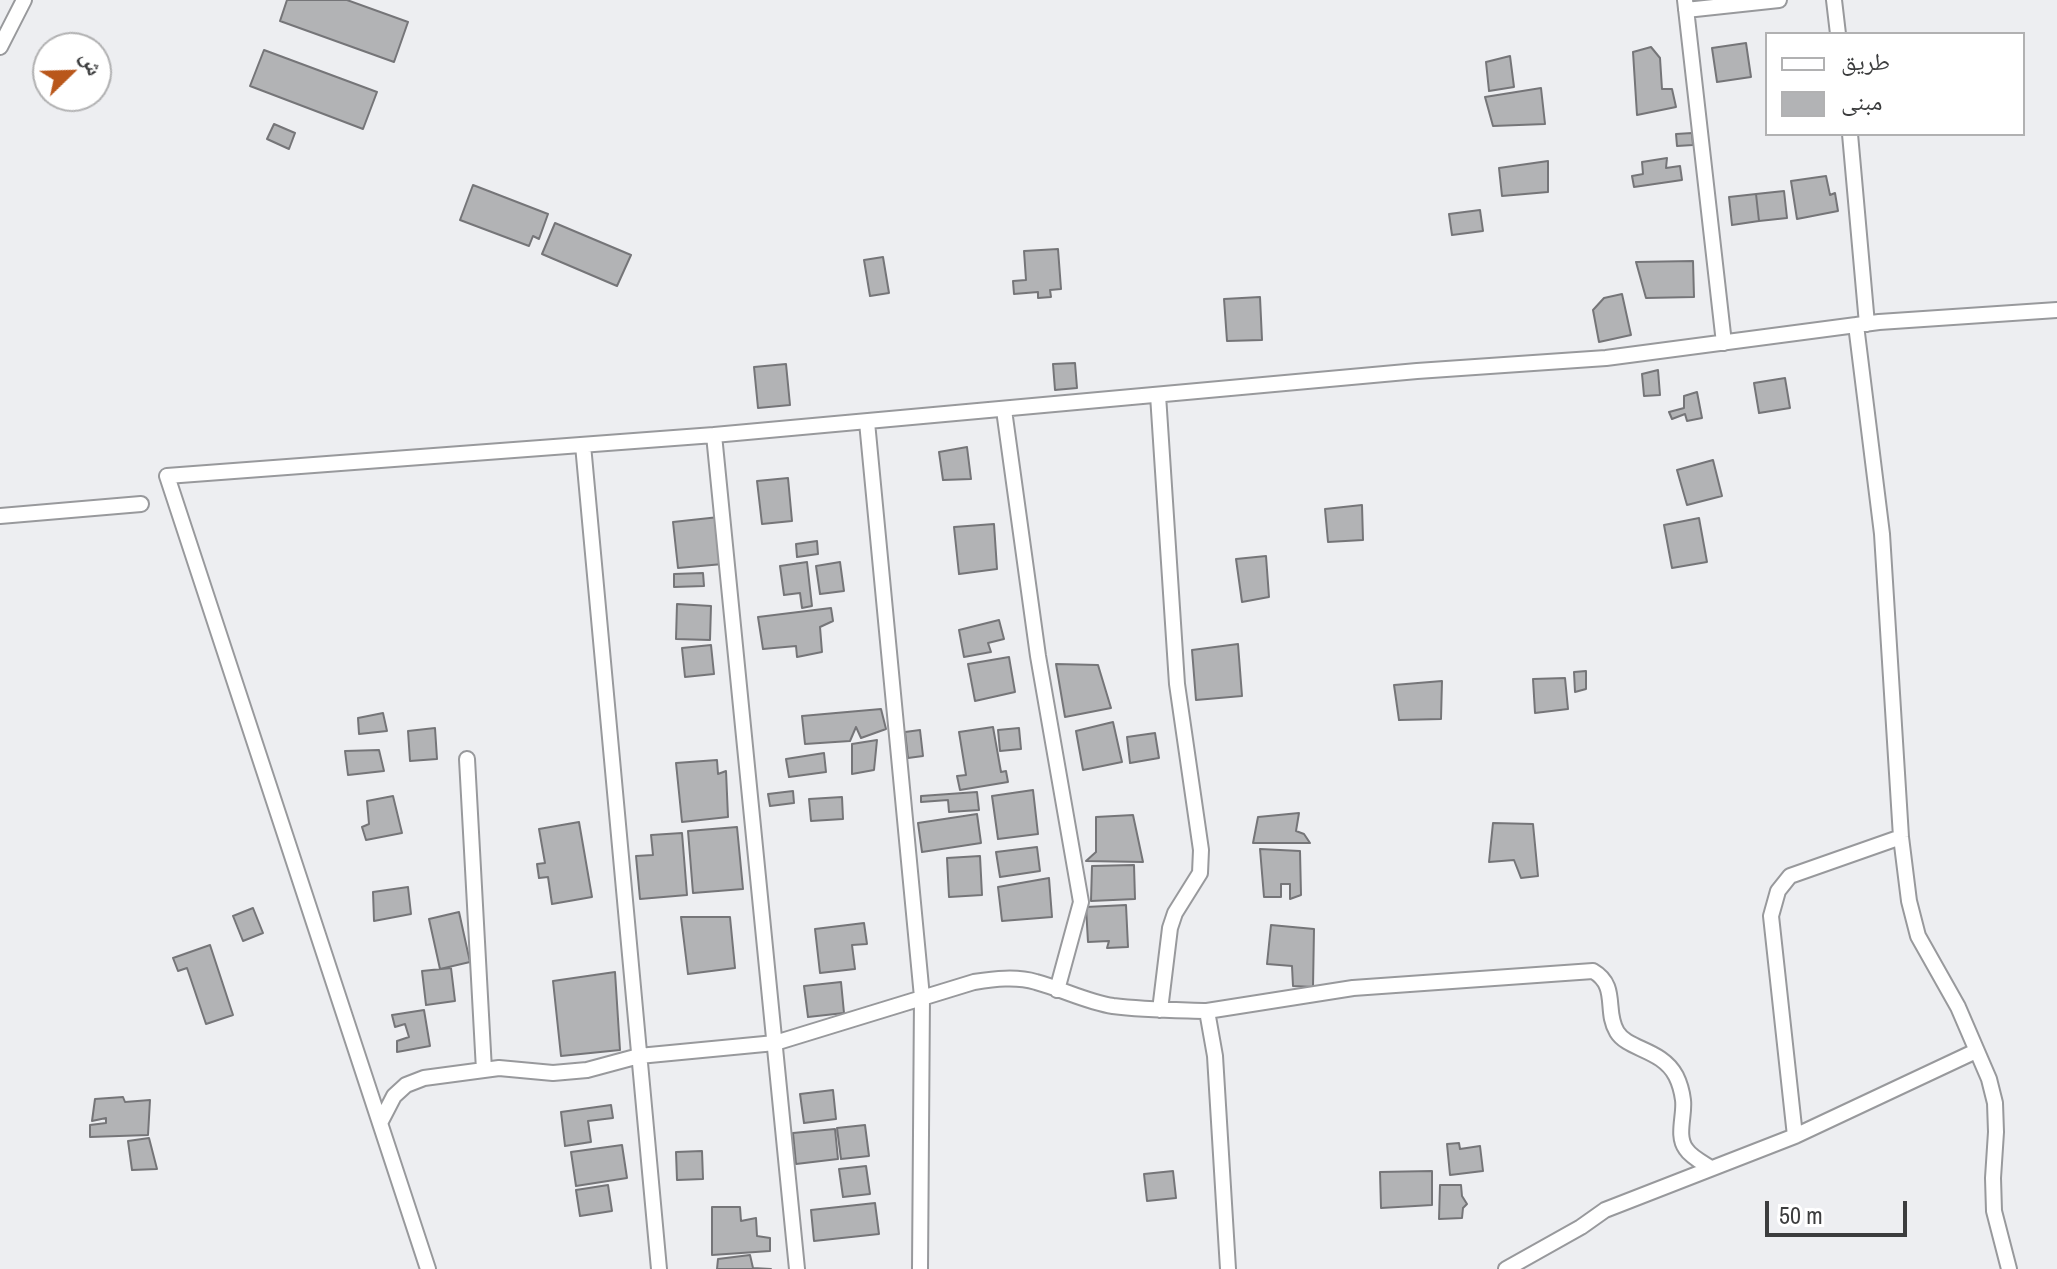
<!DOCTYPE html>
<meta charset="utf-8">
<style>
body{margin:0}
#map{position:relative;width:2057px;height:1269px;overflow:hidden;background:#edeef1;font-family:"Archivo Narrow","Noto Naskh Arabic",sans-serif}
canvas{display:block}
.legend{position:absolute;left:1765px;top:32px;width:260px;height:104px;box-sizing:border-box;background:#fff;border:2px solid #b1b1b2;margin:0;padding:10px 14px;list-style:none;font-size:24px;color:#3c3d3e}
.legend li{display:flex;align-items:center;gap:16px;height:40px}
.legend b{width:40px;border:2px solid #b1b1b2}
.north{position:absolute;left:32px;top:32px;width:80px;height:80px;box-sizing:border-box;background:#fff;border:2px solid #b1b1b2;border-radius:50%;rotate:67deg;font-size:22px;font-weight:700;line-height:32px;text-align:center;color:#3c3d3e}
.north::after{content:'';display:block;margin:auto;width:28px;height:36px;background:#b9571b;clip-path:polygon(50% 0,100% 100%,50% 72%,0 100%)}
.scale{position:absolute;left:1765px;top:1201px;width:142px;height:36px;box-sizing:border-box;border:4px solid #3c3d3e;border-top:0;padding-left:10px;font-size:24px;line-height:28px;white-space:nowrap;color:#3c3d3e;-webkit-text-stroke:6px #fff;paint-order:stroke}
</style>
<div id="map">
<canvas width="2057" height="1269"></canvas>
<ul class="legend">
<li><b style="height:10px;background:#fff"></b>طريق</li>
<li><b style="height:22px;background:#b2b3b5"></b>مبنى</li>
</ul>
<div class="north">ش</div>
<div class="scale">50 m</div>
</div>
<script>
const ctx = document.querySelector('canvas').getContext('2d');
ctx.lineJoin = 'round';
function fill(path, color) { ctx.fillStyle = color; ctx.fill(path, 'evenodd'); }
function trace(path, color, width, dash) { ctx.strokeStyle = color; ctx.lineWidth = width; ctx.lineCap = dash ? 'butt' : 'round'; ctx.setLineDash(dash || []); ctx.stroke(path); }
const building = new Path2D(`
 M287 0H347L408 22 394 62 280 21Z
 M1746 43 1751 77 1717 82 1712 48Z
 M1651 47 1660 58 1662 89H1672L1676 107 1637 115 1633 52Z
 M264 50 377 92 363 129 250 86Z
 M1510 56 1514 87 1489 91 1486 62Z
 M1541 88 1545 124 1493 126 1485 97Z
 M274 124 295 133 289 149 267 139Z
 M1692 133 1693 145 1677 146 1676 134Z
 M1667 158 1666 168 1680 166 1682 180 1634 187 1632 176 1643 174 1642 162Z
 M1548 161V192L1502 196 1499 168Z
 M1826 176 1830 195 1835 193 1838 211 1797 219 1791 181Z
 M473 185 548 214 539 239 533 236 529 246 460 220Z
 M1784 191 1787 218 1759 221 1756 194Z
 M1756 194 1759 221 1732 225 1729 197Z
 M1480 210 1483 231 1452 235 1449 214Z
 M555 223 631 255 617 286 542 254Z
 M1058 249 1061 289 1050 290 1051 297 1038 298V292L1014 294 1013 281 1026 280 1024 251Z
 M883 257 889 293 870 296 864 260Z
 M1693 261 1694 297 1646 298 1636 262Z
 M1622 294 1631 335 1599 342 1593 310 1604 298Z
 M1260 297 1262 340 1227 341 1224 299Z
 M1075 363 1077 388 1055 390 1053 364Z
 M786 364 790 405 758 408 754 367Z
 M1658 370 1660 395 1644 396 1642 374Z
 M1785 378 1790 408 1759 413 1754 383Z
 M1697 392 1702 418 1687 421 1685 414 1672 419 1669 412 1684 408V396Z
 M967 447 971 479 943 480 939 452Z
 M1713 460 1722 496 1687 505 1677 470Z
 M788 478 792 521 762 524 757 481Z
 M1362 505 1363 540 1328 542 1325 509Z
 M719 517 723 564 678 568 673 522Z
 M1699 518 1707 562 1672 568 1664 525Z
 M994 524 997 569 959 574 954 527Z
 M817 541 818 554 797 557 796 544Z
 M1266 556 1269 597 1242 602 1236 559Z
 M807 562 812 606 802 608 800 593 784 595 780 566Z
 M840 562 844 591 820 594 816 566Z
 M703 573 704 586 674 587V574Z
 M677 604 711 606 710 640 676 639Z
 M831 608 833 621 820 627 822 652 797 657 796 646 763 649 758 617Z
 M999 620 1004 639 988 643 991 652 964 657 959 630Z
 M1238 644 1242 696 1196 700 1192 650Z
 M711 645 714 674 685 677 682 648Z
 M1009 657 1015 692 975 701 968 664Z
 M1056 664 1098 665 1111 708 1065 717Z
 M1586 671V689L1575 692 1574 672Z
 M1565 678 1568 709 1535 713 1533 679Z
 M1442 681 1441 719 1399 720 1394 685Z
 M881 709 886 729 861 738 856 727 850 741 805 744 802 716Z
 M383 713 387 731 359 734 358 718Z
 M1113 722 1122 762 1083 770 1076 731Z
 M993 727 1001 772 1006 771 1008 782 960 790 957 776 966 775 959 732Z
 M435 728 437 759 410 761 408 731Z
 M1019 728 1021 749 1000 751 998 730Z
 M920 730 923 756 908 758 905 732Z
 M1155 733 1159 758 1130 763 1127 737Z
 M877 740 874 770 852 774V744Z
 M379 750 384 771 348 775 345 751Z
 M824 753 826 772 789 777 786 759Z
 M717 760 718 774 726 771 728 817 682 822 676 763Z
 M1033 790 1038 834 998 839 992 796Z
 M793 791 794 803 770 806 768 794Z
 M977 792 979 810 949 812 948 800 921 802V796Z
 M393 796 402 833 366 840 362 827 369 824 367 801Z
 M842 797 843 819 811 821 809 799Z
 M1299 813 1296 831 1304 834 1310 843H1253L1258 817Z
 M977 814 981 843 922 852 918 823Z
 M1133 815 1143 862 1086 861 1096 852V817Z
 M579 822 592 897 552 904 548 877 539 878 537 864 545 863 539 829Z
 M1493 823 1533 824 1538 876 1521 878 1514 860 1489 862Z
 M737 827 743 889 693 893 688 831Z
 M682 833 687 895 640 899 636 856 653 855 651 835Z
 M1037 847 1040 871 1000 877 996 852Z
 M1260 849 1300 851 1301 895 1290 899V884H1281V897H1264Z
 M980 856 982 895 949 897 947 858Z
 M1134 865 1135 899 1091 901 1092 866Z
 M1049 878 1052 917 1002 921 998 887Z
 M408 887 411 914 374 921 373 892Z
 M1126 905 1128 947 1107 948 1109 941 1088 942 1086 907Z
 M253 908 263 933 243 941 233 916Z
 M459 912 470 962 440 969 429 919Z
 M681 917H730L735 968 688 974Z
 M864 923 867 944 852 945 855 969 820 973 815 929Z
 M1271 925 1314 929 1313 987 1293 986 1292 966 1267 964Z
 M210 945 233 1015 206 1024 187 968 178 971 173 958Z
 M451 968 455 1001 426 1005 422 971Z
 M615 972 620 1050 561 1056 553 981Z
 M841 982 844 1013 808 1017 804 986Z
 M424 1010 430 1046 397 1052V1041L409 1037 405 1024 395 1027 392 1015Z
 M833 1090 836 1119 804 1123 800 1094Z
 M123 1097 125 1102 150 1100 148 1135 90 1137V1125L106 1123V1118L92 1121 95 1099Z
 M611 1105 613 1118 588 1121 591 1142 565 1146 561 1112Z
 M865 1125 869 1156 841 1159 837 1128Z
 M835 1129 838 1159 796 1164 793 1133Z
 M149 1138 157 1169 132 1170 128 1141Z
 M1459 1143 1460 1149 1480 1146 1483 1171 1450 1175 1447 1144Z
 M622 1145 627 1178 576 1186 571 1152Z
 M702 1151 703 1179 677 1180 676 1152Z
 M866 1166 870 1194 843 1197 839 1169Z
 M1173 1171 1176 1198 1147 1201 1144 1174Z
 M1432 1171V1205L1381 1208 1380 1172Z
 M608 1185 612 1211 580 1216 576 1190Z
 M1440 1185H1461L1462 1196 1467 1204 1463 1208 1462 1218 1439 1219Z
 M875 1203 879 1234 814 1241 811 1210Z
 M712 1207H740L741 1221 756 1218 757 1236 770 1238V1251L712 1255Z
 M750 1255 753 1268 771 1269H717L718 1259Z`);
fill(building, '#b2b3b5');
trace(building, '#757578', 2);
const street = new Path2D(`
 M1685 0 1724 343
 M1834 0 1838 34
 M1686 10 1779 0
 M0 47 24 0
 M1850 134 1867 324
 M1856 325 1882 534 1901 837 1909 901 1918 936 1958 1007 1989 1079 1995 1103 1996 1132 1993 1178 1994 1211 2009 1269
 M1158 395 1177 684 1201 850 1200 873 1175 913 1170 928 1160 1010
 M1004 410 1038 656 1081 902 1057 990
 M867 422 922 997 920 1269
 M714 435 797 1269
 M583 445 659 1269
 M0 516 141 504
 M467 759 484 1070
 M1207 1011 1353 988 1593 971C1619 986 1604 1011 1617 1032 1628 1050 1662 1049 1676 1076 1679 1082 1682 1092 1683 1100 1685 1115 1676 1136 1686 1149 1691 1157 1703 1163 1711 1168
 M380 1123 394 1096 406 1085 424 1078 499 1068 553 1073 587 1070 639 1056 775 1043 974 982C994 979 1016 976 1036 982 1062 989 1087 1002 1113 1006 1144 1010 1176 1010 1207 1011L1215 1056 1228 1269
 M1795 1136 1771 916 1778 891 1790 876 1901 837
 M428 1269 167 476 714 435 1417 371 1606 358 1879 322 2057 310
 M1506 1269 1581 1227 1605 1210 1795 1136 1976 1051`);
trace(street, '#98999c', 18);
trace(street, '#fff', 14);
</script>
